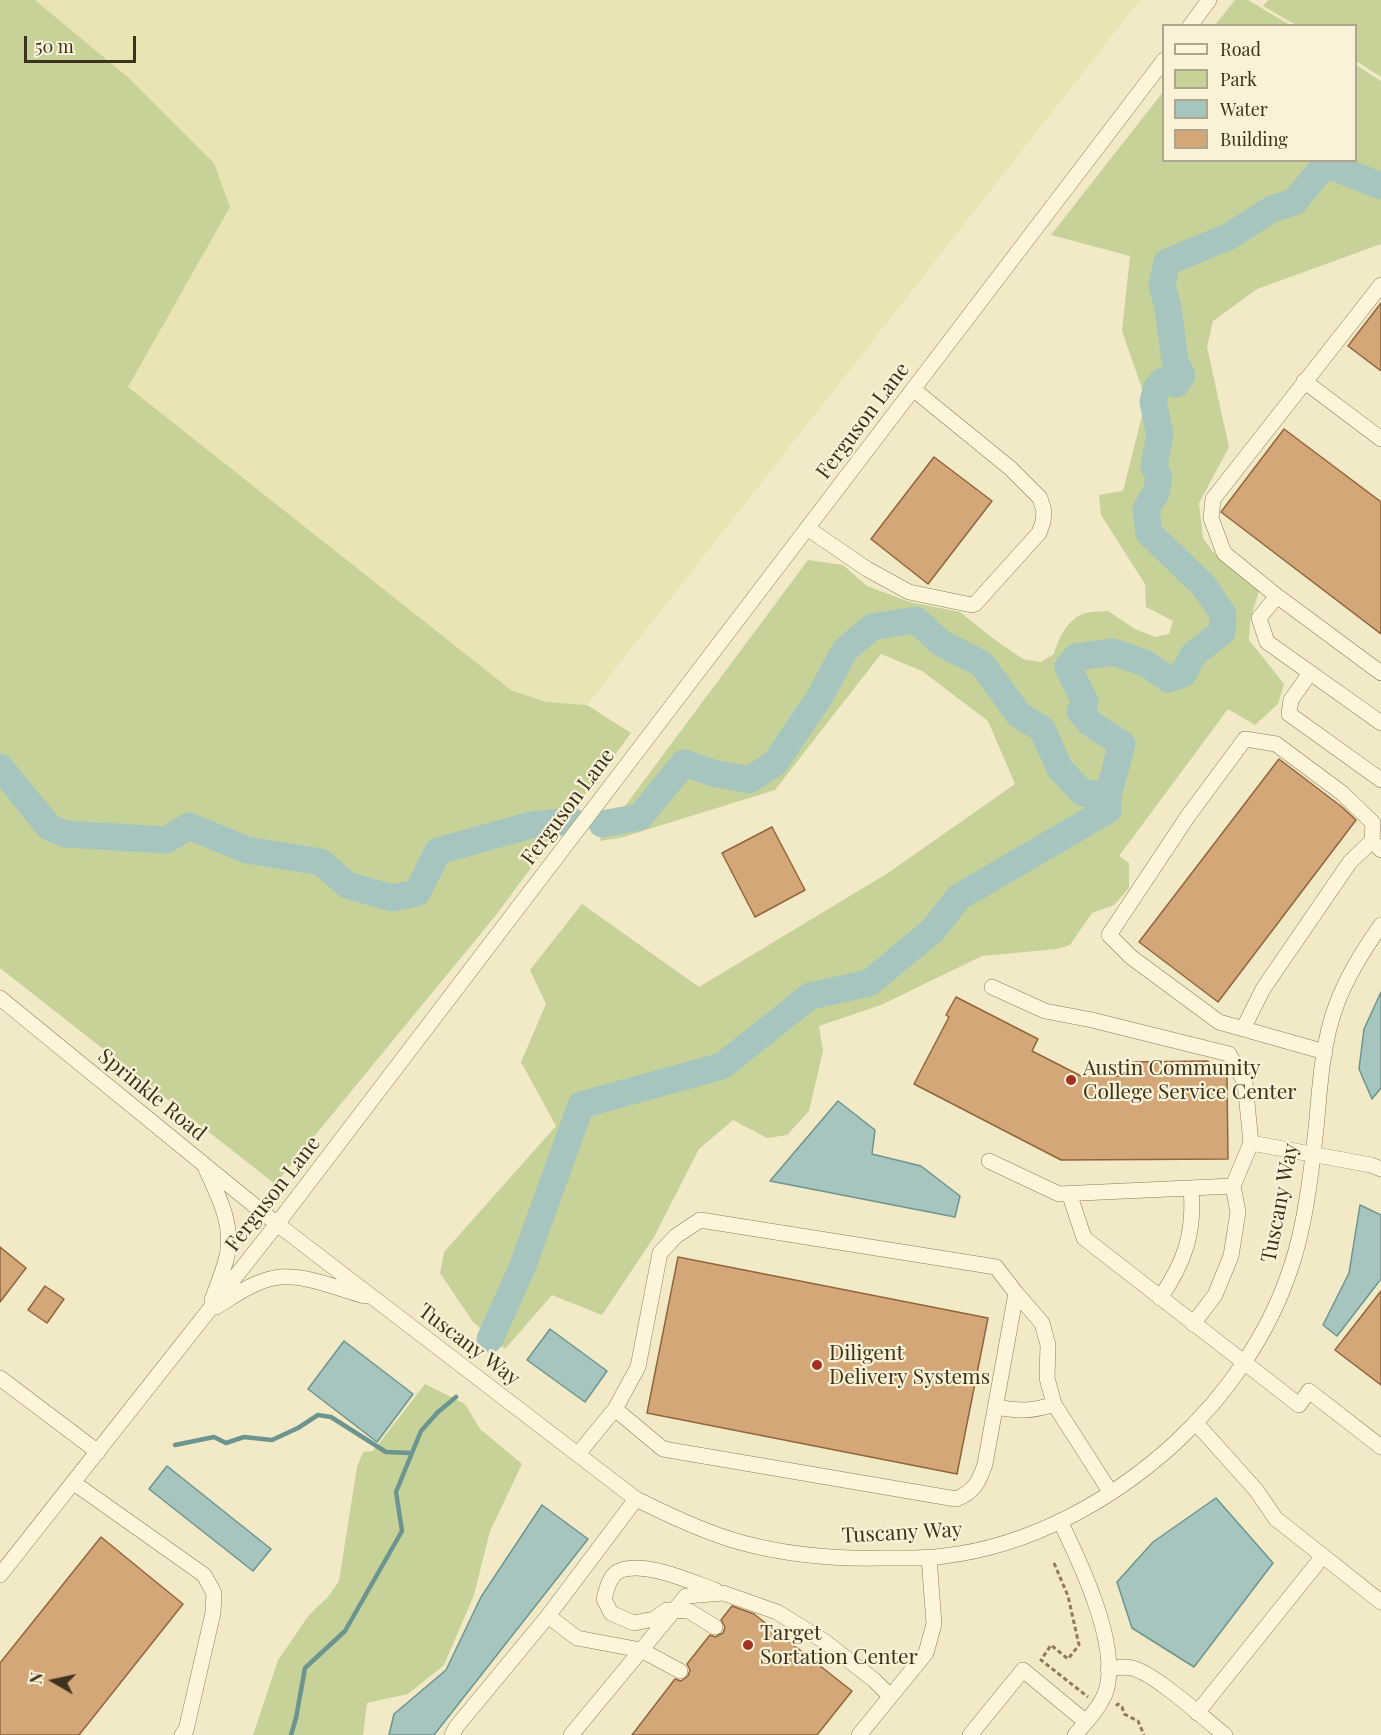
<!DOCTYPE html>
<style>
body{margin:0}
#map{position:relative;width:1381px;height:1735px;overflow:hidden;background:#f2e9c6;font-family:"Playfair Display",serif}
canvas{display:block}
.legend{position:absolute;left:1162px;top:24px;width:195px;height:138px;box-sizing:border-box;background:#f9f2d6;border:2px solid #aea58c;margin:0;padding:8px 10px;list-style:none;font-size:18px;color:#3e311e}
.legend li{display:flex;align-items:center;gap:12px;height:30px}
.legend b{width:30px;border:2px solid #aea58c}
.north{position:absolute;left:24px;top:1651px;width:60px;height:60px;-webkit-text-stroke:4px #f9f2d6;paint-order:stroke;rotate:279deg;font-size:16px;font-weight:700;line-height:24px;text-align:center;color:#3e311e}
.north::after{content:'';display:block;margin:auto;width:21px;height:27px;background:#3e311e;clip-path:polygon(50% 0,100% 100%,50% 72%,0 100%)}
.scale{position:absolute;left:24px;top:36px;width:112px;height:27px;box-sizing:border-box;border:3px solid #3e311e;border-top:0;padding-left:8px;font-size:18px;line-height:21px;white-space:nowrap;color:#3e311e;-webkit-text-stroke:4px #f9f2d6;paint-order:stroke}
</style>
<div id="map">
<canvas width="1381" height="1735"></canvas>
<ul class="legend">
<li><b style="height:8px;background:#fcf5da"></b>Road</li>
<li><b style="height:16px;background:#c6d298"></b>Park</li>
<li><b style="height:16px;background:#a7c5bf"></b>Water</li>
<li><b style="height:16px;background:#d3a778"></b>Building</li>
</ul>
<div class="north">N</div>
<div class="scale">50 m</div>
</div>
<script>
const ctx = document.querySelector('canvas').getContext('2d');
ctx.lineJoin = 'round';
function fill(path, color) { ctx.fillStyle = color; ctx.fill(path, 'evenodd'); }
function trace(path, color, width, dash) { ctx.strokeStyle = color; ctx.lineWidth = width; ctx.lineCap = dash ? 'butt' : 'round'; ctx.setLineDash(dash || []); ctx.stroke(path); }
function label(font, color, halo, rows, align = 'center') {
  ctx.font = font + ' "Playfair Display",serif'; ctx.lineWidth = 4.5; ctx.setLineDash([]); ctx.textBaseline = 'middle'; ctx.strokeStyle = halo; ctx.fillStyle = color; for (const [text, x, y, turn = 0] of rows) {
    ctx.save(); ctx.translate(x, y); ctx.rotate((+turn || 0) * Math.PI / 180); ctx.textAlign = isNaN(turn) ? turn : align; if (halo) ctx.strokeText(text, 0, 0); ctx.fillText(text, 0, 0); ctx.restore();
  }
}
fill(new Path2D(`
 M35 0H1140L587 705 546 702 511 690 127 387 230 207 214 163 130 79Z`), '#e9e5b2');
fill(new Path2D(`
 M0 0H35L130 79 214 163 230 207 128 387 511 690 546 702 587 705 631 733 496 915 275 1184 0 968Z
 M1235 0H1248L1290 25H1215Z
 M1268 0H1381V77L1356 61V26L1296 25 1263 6Z
 M1356 65 1381 81V244L1257 289 1213 321 1207 347 1229 447 1199 503 1203 538 1214 553 1259 591 1250 621 1249 640 1284 684 1278 704 1255 725 1228 709 1119 856 1129 863V888L1114 905 1092 913 1070 945 1057 949 982 956 881 1005 819 1026 823 1051 809 1111 787 1135 767 1138 733 1120 699 1149 654 1237 602 1315 552 1295 505 1349 473 1322 440 1273 444 1252 556 1126 521 1062 546 1004 530 970 582 904 699 987 888 873 1015 784 988 721 922 671 881 654 775 790 620 838 599 841 808 560 843 565 867 586 910 602 960 612 995 640 1023 659 1041 662 1054 654C1058 639 1067 620 1083 614 1090 611 1101 612 1108 611L1135 629 1155 637 1169 634 1173 621 1146 607 1145 584 1101 515 1099 495 1123 491 1146 400 1122 331 1130 256 1051 235 1163 92 1164 160H1356Z
 M425 1384 465 1404 480 1429 522 1464 490 1531 474 1595 444 1665 408 1694 367 1703 363 1735H253L278 1660 309 1615 328 1597 339 1581 357 1467 363 1452 373 1451Z`), '#c6d298');
const water = new Path2D(`
 M1381 992V1088L1372 1099 1359 1069 1364 1029Z
 M838 1101 875 1130 872 1154 921 1166 960 1196 955 1217 770 1181Z
 M1360 1205 1381 1215V1279L1337 1336 1323 1325 1349 1273Z
 M550 1329 607 1371 585 1402 527 1360Z
 M344 1341 413 1394 377 1442 308 1389Z
 M167 1466 271 1549 253 1571 149 1489Z
 M1216 1498 1273 1563 1194 1667 1132 1628 1117 1582 1153 1542Z
 M542 1505 588 1539 434 1735H389L394 1714 446 1670 481 1597Z`);
fill(water, '#a7c5bf');
trace(water, '#6d958f', 1.5);
trace(new Path2D(`
 M175 1445 214 1437 226 1443 244 1437 272 1440 298 1428 318 1415 331 1417 386 1452 412 1453
 M291 1735 296 1718 305 1668 345 1631 402 1531 396 1492 421 1431 438 1412 456 1397`), '#6d958f', 4.5);
trace(new Path2D(`
 M0 767 49 827 65 834 166 840 189 826 247 850 321 862 347 885 392 898 417 893 438 851 531 825 572 821
 M602 824 640 817 684 763 713 773 749 780 775 763 819 698 845 650 872 627 916 620 941 643 982 664 1019 715 1042 729 1060 769 1083 793 1108 796
 M490 1339 522 1268 581 1105 722 1066 810 996 869 983 932 931 959 897 1108 810V796L1122 744 1090 723 1080 711 1085 702 1068 667 1076 657 1113 652 1145 663 1168 679 1183 674 1194 654 1222 632 1223 614 1204 586 1149 533 1146 509 1156 493 1159 478 1154 466 1160 434 1153 402 1156 389 1163 381 1176 384 1182 375 1175 361 1168 308 1162 285 1167 262 1230 236 1272 209 1294 202 1323 167H1333L1381 186`), '#a7c5bf', 27);
const building = new Path2D(`
 M1381 303V371L1348 346Z
 M1284 429 1381 502V634L1221 512Z
 M934 457 992 501 928 584 871 539Z
 M1279 759 1342 807 1356 820 1218 1002 1139 942Z
 M772 827 805 890 755 917 722 853Z
 M956 997 1038 1039 1032 1051 1081 1076H1133V1062L1208 1061V1075H1227L1228 1159 1061 1160 914 1084 949 1017 946 1015Z
 M0 1247 26 1268 0 1302Z
 M678 1257 988 1318 957 1474 647 1413Z
 M45 1286 64 1299 47 1323 28 1310Z
 M1381 1291V1385L1335 1350Z
 M101 1537 183 1604 79 1735H0V1663Z
 M732 1606 754 1614 852 1691 817 1735H632L675 1679 681 1681 688 1676 690 1670 687 1664 710 1635 715 1637 723 1633 725 1627 721 1620Z`);
fill(building, '#d3a778');
trace(building, '#91663d', 1.5);
const minor = new Path2D(`
 M1190 26 1209 0
 M1381 285 1213 499 1211 518 1224 553 1277 596 1259 618 1267 642 1381 723
 M1304 381 1381 439
 M807 528 867 569 909 592 972 605 975 604 1039 533 1043 522 1044 511 1040 498 1010 468 913 389
 M1277 596 1381 673
 M1310 673 1291 700 1289 714 1381 780
 M992 987 1045 1011 1092 1020 1229 1054 1245 1083 1251 1143
 M0 998 277 1224 636 1499C671 1516 706 1533 743 1543 788 1555 834 1559 881 1558 901 1558 923 1559 944 1556 1030 1546 1111 1501 1174 1444 1226 1396 1269 1335 1291 1267 1306 1223 1312 1166 1317 1119 1320 1082 1323 1041 1336 1006 1347 976 1363 951 1381 925
 M1243 1029 1263 989 1350 862 1372 841
 M1325 1052 1219 1022 1131 957 1109 935 1188 816 1245 739 1276 744 1342 793 1373 823 1372 841 1381 850
 M989 1161 1059 1194 1233 1186 1251 1143 1371 1165 1381 1169
 M206 1169C219 1197 235 1228 226 1260 222 1274 217 1287 212 1300
 M1069 1193 1084 1238 1299 1405 1309 1391 1381 1447
 M1016 1293 1042 1323 1048 1345 1047 1378 1054 1404 1111 1493
 M1160 1298C1185 1262 1195 1232 1191 1188
 M216 1307C234 1296 253 1282 274 1278 300 1272 339 1289 365 1296
 M1193 1324 1215 1295 1231 1256 1238 1212 1233 1186
 M0 1378 98 1452
 M995 1407C1019 1411 1031 1412 1054 1404
 M1196 1423 1256 1490 1276 1519 1323 1556 1197 1713
 M578 1454 615 1409 663 1449 956 1499C974 1492 979 1482 985 1464L1016 1293 996 1267 700 1220 676 1236 660 1253 638 1367 615 1409
 M74 1483 204 1575 214 1593 213 1613 186 1730 182 1735
 M1060 1521C1080 1562 1122 1649 1105 1694 1098 1710 1086 1722 1075 1735
 M1323 1556 1381 1602
 M0 1575 277 1224 1164 60
 M715 1590C691 1582 644 1560 619 1571 609 1576 607 1589 604 1599L611 1613 634 1623 654 1619 667 1610 689 1611 715 1627
 M548 1616 577 1638 641 1650 680 1671
 M1108 1669C1116 1668 1124 1666 1132 1668 1156 1674 1203 1718 1225 1735
 M452 1735 457 1726 548 1616 636 1499
 M571 1735 686 1596 723 1593 777 1612 824 1641 874 1680 890 1696
 M859 1735 926 1653 934 1624 929 1557
 M970 1735 1023 1670 1086 1722`);
trace(minor, '#907b59', 16);
trace(new Path2D(`
 M1054 1563 1068 1596 1079 1645 1068 1659 1051 1645 1041 1660 1088 1697
 M1116 1706 1118 1704 1122 1707 1124 1714 1138 1721 1144 1735`), '#907b59', 3, [4.5, 3]);
trace(minor, '#fcf5da', 15);
for (const [x, y, r, color] of [
 [1071,1080,6,"#a42f24"],
 [817,1365,6,"#a42f24"],
 [748,1645,6,"#a42f24"]
]) { const dot = new Path2D(); dot.arc(x, y, r, 0, 2 * Math.PI); ctx.fillStyle = color; ctx.fill(dot); trace(dot, '#f9f2d6', 2); }
label('21px', '#3e311e', '#f9f2d6', [
 ["Ferguson Lane",863,421,-53],
 ["Ferguson Lane",568,807,-53],
 ["Sprinkle Road",152,1095,39],
 ["Ferguson Lane",273,1194,-52],
 ["Tuscany Way",1280,1203,-79],
 ["Tuscany Way",469,1345,37],
 ["Tuscany Way",902,1533,-3]
]);
label('21px', '#3e311e', '#f9f2d6', [
 ["Austin Community",1083,1068],
 ["College Service Center",1083,1092],
 ["Diligent",829,1353],
 ["Delivery Systems",829,1377],
 ["Target",760,1633],
 ["Sortation Center",760,1657]
], 'left');
</script>
